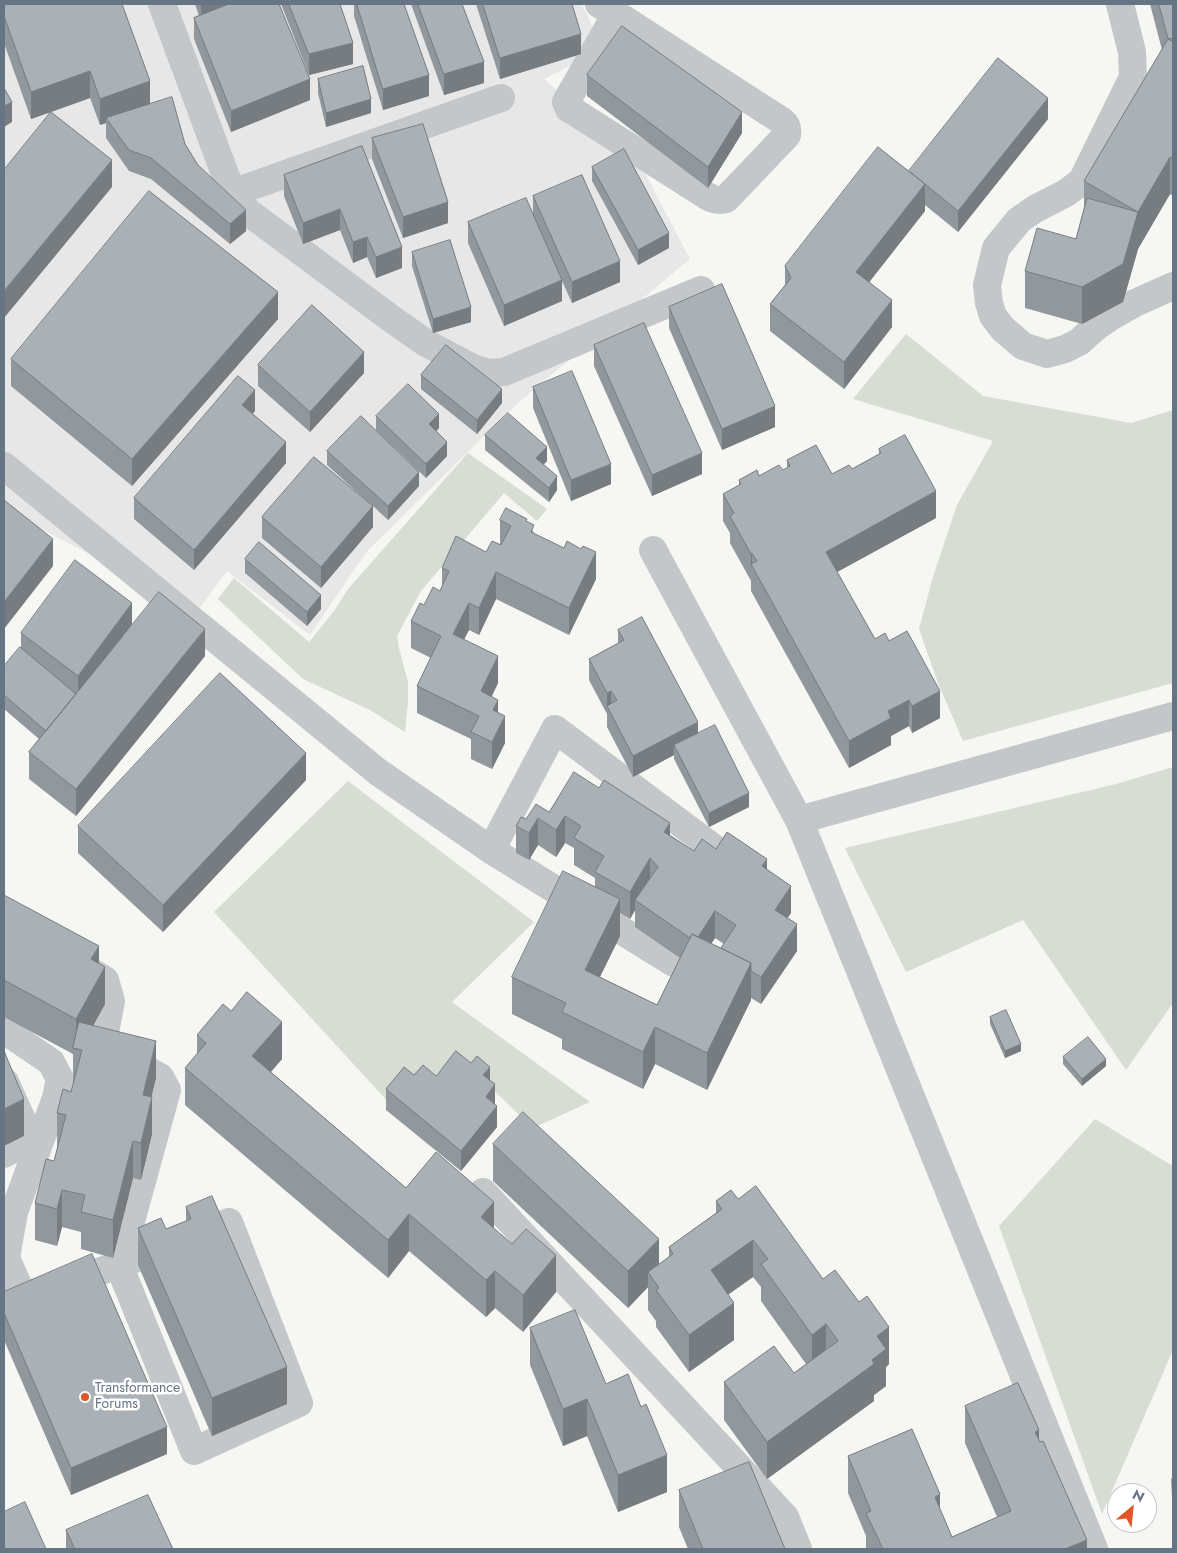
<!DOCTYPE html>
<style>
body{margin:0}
#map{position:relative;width:1177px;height:1553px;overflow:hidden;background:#f6f6f2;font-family:Jost,sans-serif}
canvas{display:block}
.frame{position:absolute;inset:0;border:5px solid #657583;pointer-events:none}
.north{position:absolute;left:1107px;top:1483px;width:50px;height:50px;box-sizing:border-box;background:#fff;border:1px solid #c1c8cd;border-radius:50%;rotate:28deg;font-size:14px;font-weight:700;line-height:20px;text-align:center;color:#657583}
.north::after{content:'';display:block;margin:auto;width:18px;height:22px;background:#e15527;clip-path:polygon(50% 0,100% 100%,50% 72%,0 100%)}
</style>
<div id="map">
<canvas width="1177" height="1553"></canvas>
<div class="frame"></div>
<div class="north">N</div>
</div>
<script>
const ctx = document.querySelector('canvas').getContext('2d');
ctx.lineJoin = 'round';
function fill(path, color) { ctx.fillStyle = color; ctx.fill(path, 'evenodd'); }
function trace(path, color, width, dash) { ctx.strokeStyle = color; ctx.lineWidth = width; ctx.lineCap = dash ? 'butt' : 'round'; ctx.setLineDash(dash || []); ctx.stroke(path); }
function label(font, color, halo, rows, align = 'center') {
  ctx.font = font + ' Jost,sans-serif'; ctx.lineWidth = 5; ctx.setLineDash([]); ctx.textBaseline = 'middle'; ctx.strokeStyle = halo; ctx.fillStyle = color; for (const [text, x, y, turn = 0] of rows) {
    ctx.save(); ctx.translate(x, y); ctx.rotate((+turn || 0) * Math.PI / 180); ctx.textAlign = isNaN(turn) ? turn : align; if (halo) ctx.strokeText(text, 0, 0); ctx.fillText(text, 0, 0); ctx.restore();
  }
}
fill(new Path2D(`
 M4 4H582L603 49 544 79 639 162 690 259 519 402 367 551 310 635 227 571 198 610 35 526 4 508Z`), '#e6e7e6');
fill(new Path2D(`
 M906 334 983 396 1131 423 1173 410V683L963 741 938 683 919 629 932 580 957 505 993 441 853 399Z
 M468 453 547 509 537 521 504 493 421 591 397 636 399 648 408 682V701L405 732 370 710 303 679 218 599 234 578 309 642 334 611 348 589Z
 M1173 767V1003L1126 1070 1023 920 906 972 845 848 1116 784Z
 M348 781 534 922 452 1002 590 1102 533 1128 490 1087 402 1117 214 912Z
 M1095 1119 1173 1166V1350L1102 1514 999 1226Z`), '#d7ddd3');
trace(new Path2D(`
 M162 4 232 193 248 212 393 320 426 343 475 369 489 373 504 372 701 290
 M599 4 616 14 782 121C787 125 788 129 787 135L726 199C719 201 714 200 707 196L573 111 569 109 566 102 616 14
 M1120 4 1132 52 1133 77 1082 181 1066 193 1035 209 1019 220 996 248 987 285 989 303 993 316 1003 329 1023 346 1047 354 1065 349 1079 342 1097 326 1112 316 1135 303 1173 286
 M232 193 501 98
 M4 466 378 772 491 850 555 729 715 849
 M653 550 799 820 1094 1549
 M799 820 1173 716
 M491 850 674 963
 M4 1030 51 1062 60 1079 56 1098 14 1212 6 1258 23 1296
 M4 1082H5L28 1133 21 1145 4 1154
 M483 1192 785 1517 798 1549
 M4 1303 119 1265 229 1222 299 1403 194 1451 119 1265 167 1090 160 1077 114 1052 105 1033 111 1001 105 980 73 961`), '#c3c7ca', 28);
fill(new Path2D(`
 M195 4H279L310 100 231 132 194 39V18L199 16Z
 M281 4H340L353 64 309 75Z
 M354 4H404L429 96 383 110 354 16Z
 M411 4H462L484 83 444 95Z
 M476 4H572L581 54 500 79Z
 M1150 4H1173V196L1170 194 1138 249 1123 302 1082 324 1025 308V271L1076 239 1084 208V181L1162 50Z
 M4 16 150 104 185 144 198 165 246 231 230 244 151 179 129 171 106 138V123L100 125 90 98 51 112 112 187 51 112 31 119 4 43Z
 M587 75 742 133 708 188 587 96Z
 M318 79 371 113 326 127 318 93Z
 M1048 119 958 232 925 205V211L869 282 892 327 844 389 770 331V304L785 285V266L909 172Z
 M372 138 448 223 403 238 372 159Z
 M362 146 402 268 376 278 367 257 353 263 340 230 303 244 284 196V175Z
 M592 167 669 248 638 265 592 181Z
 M533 196 620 282 572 303 562 281V301L504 326 468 243V222L533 215Z
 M412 252 471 322 433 333 412 266Z
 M669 307 775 427 722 450 669 328Z
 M278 319 132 486 11 386V359Z
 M594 345 702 474 652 496 594 366Z
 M258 365 364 373 310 432 258 386Z
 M421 375 502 403 477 434 421 389Z
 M533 387 611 484 571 501 533 408Z
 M255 411 252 414 286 463 194 570 134 519V498Z
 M376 416 439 428 436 431 447 456 426 478 376 430Z
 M485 435 547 461 543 465 557 490 549 502 485 450Z
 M879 449 936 518 837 572 875 639 889 641 940 718 912 733 909 726 891 736V745L849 768 751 591V581L730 543V533L723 521V494L739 486V480L783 470 787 468V460L832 474 852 469 879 454Z
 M327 451 419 486 388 520 373 506V527L321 588 262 538V517L367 501 327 465Z
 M500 520 527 522 534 533 596 579 569 635 496 599 479 635 469 630 464 639 498 683 492 696 498 713 505 743 492 769 471 759V739L417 713V686L431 658 411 648V621L424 605 440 591 442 586V568L486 552 500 545Z
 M245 559 321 609 307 626 245 573Z
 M132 624 123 636 205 656 76 816 29 779V752L39 739 4 709V666L21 647V633Z
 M618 630 698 734 749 807 709 827 674 759V755L633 777 607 727V714L589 680V659L618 643Z
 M306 780 163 932 78 853V826Z
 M549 812 670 835 694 851 716 849 767 870 791 913 787 918 797 951 761 1004 751 998V1000L707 1090 655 1064 643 1089 562 1049V1039L512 1014V977L595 887V878L574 865V848L565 843 556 857 538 845 529 860 516 853V826L526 819ZM635 910V927L680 958 657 1005 600 977 620 936V913L630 919ZM715 938 724 944 721 948 711 944Z
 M4 895 99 963 105 1004 93 1025 156 1078 151 1097 152 1134 141 1180 133 1178 113 1258 81 1249V1232L62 1227 57 1246 35 1240V1203L54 1161 57 1150V1113L71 1092 73 1084V1054L4 1017Z
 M990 1017 1021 1051 1005 1058 990 1024Z
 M197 1035 282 1059 271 1072 406 1188 494 1229 556 1292 523 1332 495 1308 486 1317 409 1251 388 1278 185 1105V1068L197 1054Z
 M1063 1057 1106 1066 1082 1086 1063 1064Z
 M414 1075 436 1076 490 1080 495 1104 497 1127 461 1171 386 1110V1089Z
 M493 1144 659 1265 669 1258V1247L716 1213V1201L738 1199 823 1279 889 1364 886 1367V1386L874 1395V1401L767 1479 724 1420V1382L794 1373 806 1364 761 1301V1287L753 1277 728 1294 734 1340 689 1372 656 1327V1321L648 1310V1287L628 1308 493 1181Z
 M186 1207 287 1404 212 1436 138 1265V1228L166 1229 186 1221Z
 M4 1292 167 1454 71 1495 4 1340Z
 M530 1328 606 1384 667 1492 618 1512 587 1436 563 1446 530 1365Z
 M965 1406 1039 1440 1087 1549H866V1536L848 1493V1456L940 1510 952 1537 997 1517 965 1443Z
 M1172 1479 1173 1480V1546L1172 1516Z
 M679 1490 785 1549H688L679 1527Z
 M66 1530 173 1549H66Z`), '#91989d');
fill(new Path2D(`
 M201 4H254L201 24Z
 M581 34V54L500 79V58Z
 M353 43V64L309 75V54Z
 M484 62V83L444 95V74Z
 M90 71V98L31 119V92Z
 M429 75V96L383 110V89Z
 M310 79V100L231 132V111Z
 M150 81V108L106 118V123L100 125V99Z
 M1048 98V119L958 232V211Z
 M371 99V113L326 127V113Z
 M12 102V122L4 127V106Z
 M742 112V133L708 188V167Z
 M1170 157V194L1138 249 1123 302 1082 324V287L1138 212Z
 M112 160V187L4 318V291Z
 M925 184V211L856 299V272Z
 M448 202V223L403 238V217Z
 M340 209V230L303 244V223Z
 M246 210V231L230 244V224Z
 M669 233V248L638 265V250Z
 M367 237V257L353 263V242Z
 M402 247V268L376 278V257Z
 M620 261V282L572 303V282Z
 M562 280V301L504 326V305Z
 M278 292V319L132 486V459Z
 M892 300V327L844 389V362Z
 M471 307V322L433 333V319Z
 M364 352V373L310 432V412Z
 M502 389V403L477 434V420Z
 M255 390V411L242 426V405Z
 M775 406V427L722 450V429Z
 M439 414V428L429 438V424Z
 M286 442V463L194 570V550Z
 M447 442V456L426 478V464Z
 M547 447V461L536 472V458Z
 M702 453V474L652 496V475Z
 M611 464V484L571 501V480Z
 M419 472V486L388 520V506Z
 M557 476V490L549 502V488Z
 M936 491V518L826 578V552Z
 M373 506V527L321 588V567Z
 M53 539V566L4 629V602Z
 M596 552V579L569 635V608Z
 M752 553V567L751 564V554Z
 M496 572V599L479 635V608Z
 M321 595V609L307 626V612Z
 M132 603V624L78 696V676Z
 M469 603V630L453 661V634Z
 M205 629V656L76 816V789Z
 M498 656V683L481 718V691Z
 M611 691V712L607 706V693Z
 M940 691V718L912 733V706Z
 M498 700V727L493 710Z
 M909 700V726L891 736V745L849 768V741L888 711Z
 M505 716V743L492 769V742Z
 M698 722V743L674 745V755L633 777V756Z
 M306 753V780L163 932V905Z
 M749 793V807L709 827V813Z
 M565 816V843L556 857V830Z
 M538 818V845L529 860V833Z
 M670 823V850L664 832Z
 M650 858V885L635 900V910L630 919V892Z
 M767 859V885L762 866Z
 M791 886V913L775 937V910Z
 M620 899V936L585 1007V970Z
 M715 911V938L695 968V941Z
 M797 924V951L761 1004V977Z
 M99 946V978L105 967V1004L80 1050 76 1049V1019L91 959Z
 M751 963V1000L707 1090V1053Z
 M282 1022V1059L252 1093V1056Z
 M655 1027V1064L643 1089V1052Z
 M156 1041V1078L143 1132V1095Z
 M1021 1044V1051L1005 1058V1051Z
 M1106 1059V1066L1082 1086V1079Z
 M490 1067V1087L483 1075Z
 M495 1084V1105L486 1097Z
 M152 1097V1134L141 1180V1143Z
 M24 1099V1136L4 1146V1109Z
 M497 1106V1127L461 1171V1151Z
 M133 1141V1178L113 1258V1220Z
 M62 1190V1227L57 1246V1209Z
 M494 1202V1239L481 1217Z
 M409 1214V1251L388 1278V1240Z
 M659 1239V1276L648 1272V1287L628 1308V1271Z
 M753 1240V1277L711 1307V1270Z
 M556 1255V1292L523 1332V1295Z
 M495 1271V1308L486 1317V1280Z
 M734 1303V1340L689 1372V1335Z
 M826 1324V1362L812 1372V1335Z
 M889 1327V1364L886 1367V1386L874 1395V1401L767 1479V1442L872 1360 877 1336Z
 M287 1367V1404L212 1436V1398Z
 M587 1399V1436L563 1446V1409Z
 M167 1427V1454L71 1495V1468Z
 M1039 1430V1468L1035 1432Z
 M667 1455V1492L618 1512V1475Z
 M940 1494V1532L935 1497Z
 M1087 1540V1549H1065Z`), '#767c80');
const building = new Path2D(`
 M4 4H122L150 81 100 99 90 71 31 92 4 16Z
 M229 4H279L310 79 231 111 194 18Z
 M289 4H340L353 43 309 54Z
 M357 4H404L429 75 383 89Z
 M418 4H462L484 62 444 74Z
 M483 4H572L581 34 500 58Z
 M1159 4H1173V38L1168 39 1173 42V159L1170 157 1138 212 1123 264 1082 287 1025 271 1037 228 1076 239 1087 198 1138 212 1084 181 1168 39Z
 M622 26 742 112 708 167 587 75Z
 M998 58 1048 98 958 211 909 171Z
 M363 66 371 99 326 113 318 79Z
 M4 88 12 102 4 106Z
 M172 97 185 144 198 165 246 210 230 224 151 158 129 150 106 118Z
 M51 112 112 160 4 291V170Z
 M423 124 448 202 403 217 372 138Z
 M362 146 402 247 376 257 367 237 353 242 340 209 303 223 284 175Z
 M878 147 925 184 856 272 892 300 844 362 770 304 791 278 785 266Z
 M624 149 669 233 638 250 592 167Z
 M582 175 620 261 572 282 533 196Z
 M149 191 278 292 132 459 11 359Z
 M526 198 562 280 504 305 468 222Z
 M450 240 471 307 433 319 412 252Z
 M722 284 775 406 722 429 669 307Z
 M312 305 364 352 310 412 258 365Z
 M644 323 702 453 652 475 594 345Z
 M446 345 502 389 477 420 421 375Z
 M572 371 611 464 571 480 533 387Z
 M238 376 255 390 242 405 286 442 194 550 134 498Z
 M408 384 439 414 429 424 447 442 426 464 376 416Z
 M508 413 547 447 536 458 557 476 549 488 485 435Z
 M361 416 419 472 388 506 327 451Z
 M905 435 936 491 826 552 875 639 885 633 889 641 907 631 940 691 912 706 909 700 888 711 891 718 849 741 751 564 757 561 752 553 751 554 730 516 734 513 723 494 741 484 739 480 757 470 759 476 779 465 783 470 790 466 787 460 816 445 832 474 849 465 852 469 881 453 879 449Z
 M314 457 373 506 321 567 262 517Z
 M4 500 53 539 4 602Z
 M506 508 527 519 526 521 534 525 531 532 564 548 567 541 581 549 583 546 596 552 569 608 496 572 479 608 469 603 453 634 498 656 481 691 498 700 493 710 505 716 492 742 471 732 479 716 417 686 441 636 411 621 420 603 424 605 433 587 440 591 449 571 442 568 456 536 486 552 492 541 501 545 511 526 500 520Z
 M259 542 321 595 307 612 245 559Z
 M75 560 132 603 78 676 21 633Z
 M159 592 205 629 76 789 29 752Z
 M642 617 698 722 633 756 607 706 617 700 611 691 607 693 589 659 624 640 618 630Z
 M20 647 76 694 46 731 4 695V666Z
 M220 673 306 753 163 905 78 826Z
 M715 725 749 793 709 813 674 745Z
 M574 772 599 788 604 780 670 823 664 832 694 851 702 839 716 849 727 832 767 859 762 866 791 886 775 910 797 924 761 977 751 971V963L721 948 736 925 715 911 698 937 692 934 690 938 635 900 658 867 650 858 630 892 595 872 604 856 574 838 581 826 565 816 556 830 538 818 529 833 516 826 521 817 526 819 536 804 549 812Z
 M563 871 620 899 585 970 657 1005 692 934 751 963 707 1053 655 1027 643 1052 562 1012 566 1003 512 977Z
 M4 895 99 946 91 959 105 967 76 1019 4 980Z
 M247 992 282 1022 252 1056 406 1188 436 1152 494 1202 481 1217 512 1244 526 1229 556 1255 523 1295 495 1271 486 1280 409 1214 388 1240 185 1068 206 1043 197 1035 223 1004 231 1011Z
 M1006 1010 1021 1044 1005 1051 990 1017Z
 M79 1022 156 1041 143 1095 152 1097 141 1143 133 1141 113 1220 81 1212 85 1195 62 1190 57 1209 35 1203 46 1159 54 1161 66 1115 57 1113 63 1089 71 1092 82 1050 73 1048Z
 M1088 1037 1106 1059 1082 1079 1063 1057Z
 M4 1051 24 1099 4 1109Z
 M456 1051 471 1063 477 1056 490 1067 483 1075 495 1084 486 1097 497 1106 461 1151 386 1089 404 1067 414 1075 423 1065 436 1076Z
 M523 1112 659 1239 628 1271 493 1144Z
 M756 1186 823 1279 835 1270 859 1302 867 1296 889 1327 877 1336 886 1349 872 1360 874 1364 767 1442 724 1382 774 1346 794 1373 838 1341 826 1324 812 1335 761 1264 768 1259 753 1240 711 1270 734 1303 689 1335 656 1290 659 1288 648 1272 673 1254 669 1247 722 1209 716 1201 731 1190 738 1199Z
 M212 1196 287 1367 212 1398 138 1228 161 1218 166 1229 191 1219 186 1207Z
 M92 1254 167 1427 71 1468 4 1313V1292Z
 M575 1310 606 1384 628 1374 641 1407 646 1404 667 1455 618 1475 587 1399 563 1409 530 1328Z
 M1018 1383 1039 1430 1035 1432 1040 1442 1043 1441 1087 1540 1065 1549H883L866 1513 871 1511 848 1456 912 1429 940 1494 935 1497 952 1537 1011 1511 965 1406Z
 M749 1462 785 1549H703L679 1490Z
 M1172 1479 1173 1480V1509Z
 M148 1495 173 1549H75L66 1530Z
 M25 1502 46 1549H4V1512Z`);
fill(building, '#a9b1b7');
trace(building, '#767c80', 1);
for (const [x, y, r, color] of [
 [85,1397,5,"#e15527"]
]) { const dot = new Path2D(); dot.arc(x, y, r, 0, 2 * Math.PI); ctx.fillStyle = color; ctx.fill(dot); trace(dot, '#fff', 2); }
label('14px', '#657583', '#fff', [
 ["Transformance",95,1389],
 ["Forums",95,1405]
], 'left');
</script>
